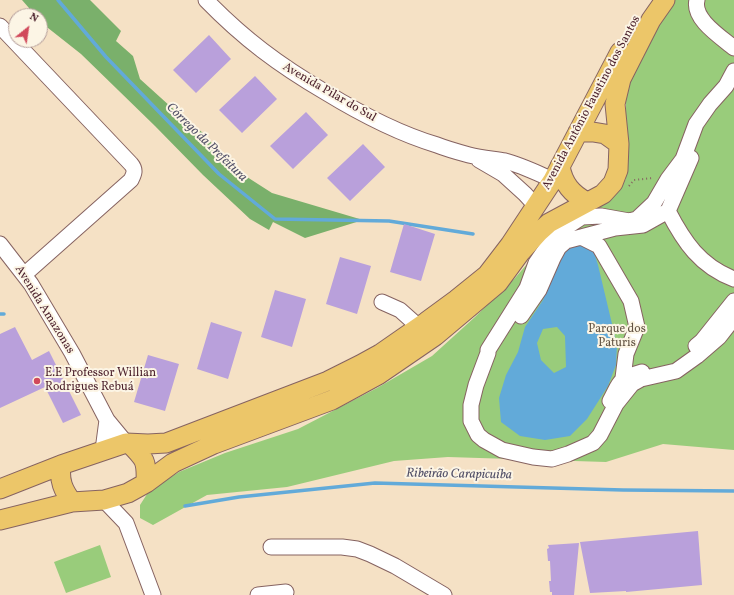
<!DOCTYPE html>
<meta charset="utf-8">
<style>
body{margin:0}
#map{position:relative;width:734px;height:595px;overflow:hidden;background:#f5e1c5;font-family:Vollkorn,serif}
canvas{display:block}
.north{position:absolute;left:8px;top:8px;width:40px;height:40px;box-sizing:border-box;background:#fcf5e5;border:1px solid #b59f9b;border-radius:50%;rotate:30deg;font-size:11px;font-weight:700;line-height:16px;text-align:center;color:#4a1f2b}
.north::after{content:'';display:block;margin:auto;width:14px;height:18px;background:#d1495b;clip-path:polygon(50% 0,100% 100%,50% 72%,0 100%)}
</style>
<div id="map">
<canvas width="734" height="595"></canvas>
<div class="north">N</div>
</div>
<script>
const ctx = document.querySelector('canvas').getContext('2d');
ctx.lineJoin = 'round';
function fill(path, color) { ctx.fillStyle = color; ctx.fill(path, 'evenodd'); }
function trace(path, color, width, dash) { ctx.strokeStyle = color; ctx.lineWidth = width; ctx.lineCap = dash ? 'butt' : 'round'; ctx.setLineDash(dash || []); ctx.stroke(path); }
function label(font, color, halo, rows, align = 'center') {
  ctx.font = font + ' Vollkorn,serif'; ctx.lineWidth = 4; ctx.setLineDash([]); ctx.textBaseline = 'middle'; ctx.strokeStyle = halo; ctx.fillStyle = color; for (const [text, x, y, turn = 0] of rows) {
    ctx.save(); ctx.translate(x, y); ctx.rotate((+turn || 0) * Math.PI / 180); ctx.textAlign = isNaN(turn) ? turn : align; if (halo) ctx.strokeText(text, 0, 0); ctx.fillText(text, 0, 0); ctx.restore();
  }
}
fill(new Path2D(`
 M668 0H734V450L663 444 606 462 448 457 394 461 287 487 207 495 153 525 140 518V505L149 491 179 472 225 453 298 429 377 388 432 356 475 317 515 278 546 242 626 179V72Z
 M100 545 111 577 66 593 54 562Z`), '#99cc7b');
fill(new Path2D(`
 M22 0H90L121 31 116 41 133 56 140 79 171 107 203 133 233 168 272 193 363 220 305 238 273 222 269 230 250 219 203 175 155 126 81 54 43 24 40 20V16H36Z`), '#7ab06b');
fill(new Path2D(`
 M579 241 593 249 598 265 617 345 616 365 608 386 587 419 570 436 545 440 520 436 501 422 499 398 506 375 518 352 525 327 543 300 552 272 565 249ZM557 327 565 336 566 367 554 373 541 360 537 343 543 329Z`), '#62aad9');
trace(new Path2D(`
 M58 0 106 57 219 174 275 219 389 221 473 234
 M0 314H4
 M185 506 239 497 375 483 623 490 734 491`), '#62aad9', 3.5);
fill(new Path2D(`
 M209 35 231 59 196 93 173 70Z
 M255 76 277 99 242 133 219 110Z
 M306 112 328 135 293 169 270 146Z
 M363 144 385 167 350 201 327 178Z
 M404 224 435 234 421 281 390 272Z
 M340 257 371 266 357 314 326 304Z
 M275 290 306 299 292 347 261 337Z
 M211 322 242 332 228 379 197 369Z
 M15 327 32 360 49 351 81 415 63 423 45 387 0 408V334Z
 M148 355 179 364 165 411 134 402Z
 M698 531 702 585 626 592V591L590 593 580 542Z
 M579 543 574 595H552V592H550L549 581H551L550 561H548L547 549 549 548 548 545Z`), '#b9a0db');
const minor = new Path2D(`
 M206 0C244 39 279 65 325 92 361 114 397 133 437 145 447 149 458 152 469 155 481 158 493 159 505 161 521 165 537 173 553 180
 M697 0C692 19 721 37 734 48
 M0 26 131 164C136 170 134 174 131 180L25 274
 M734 71 726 86 710 104 696 124 683 159 668 179 654 203 637 219 629 221 601 216 582 217 556 234 536 263 527 288 488 350V353L476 385 471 405V421L478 435 484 440 502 450 533 457 552 459 568 454 593 443 600 435 616 404 632 384 641 379 676 371 697 356 719 337 734 318
 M479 160 503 174 525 194 536 206
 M668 211C684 242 700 266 734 279
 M581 237 599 246 631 301 637 327 626 354 623 378
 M0 244 31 284 72 353 107 420 126 443
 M382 302 400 310 419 327
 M521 316 539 290 553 258 559 247 566 241 615 228 643 225 668 211 691 158
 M696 346 702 341 734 301
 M610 401C621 380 618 379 642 372
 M103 450 107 420
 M104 500 126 523 153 595
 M271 547H342L357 549 370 554 395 566 444 595
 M258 595 286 592`);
const major = new Path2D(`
 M578 132H593L605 134 619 144
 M560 166C563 184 572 194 587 202
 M130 444C145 459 147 461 146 483
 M61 465C59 481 63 490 72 502
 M0 489 61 465 126 443 148 444 166 443 328 381 360 365 380 354 426 322 456 300 487 275 510 245 553 180 620 52
 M0 520 72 502 104 500 128 493 146 483 173 463 214 444 332 400 378 375 435 336 498 283 520 253 539 232 549 223 603 194 613 183 618 170 619 144 615 104 621 79 651 20 665 0`);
trace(minor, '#866361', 17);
trace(major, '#866361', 21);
trace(new Path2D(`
 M629 186 634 180 653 178`), '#866361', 2, [1, 3]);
trace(minor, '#fff', 15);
trace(major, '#ecc669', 19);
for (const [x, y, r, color] of [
 [37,381,4,"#d1495b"]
]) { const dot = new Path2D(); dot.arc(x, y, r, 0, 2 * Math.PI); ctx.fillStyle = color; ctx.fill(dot); trace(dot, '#fcf5e5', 1.5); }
label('12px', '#4a1f2b', '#fcf5e5', [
 ["Avenida Pilar do Sul",329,93,30],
 ["Avenida Antônio Faustino dos Santos",592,103,-62],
 ["Avenida Amazonas",44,310,58]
]);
label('12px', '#625343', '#fcf5e5', [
 ["Parque dos",617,330],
 ["Paturis",617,344]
]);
label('12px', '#4a1f2b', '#fcf5e5', [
 ["E.E Professor Willian",45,374],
 ["Rodrigues Rebuá",45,388]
], 'left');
label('italic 13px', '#525068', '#fcf5e5', [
 ["Córrego da Prefeitura",206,143,44],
 ["Ribeirão Carapicuíba",459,475,1]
]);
</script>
